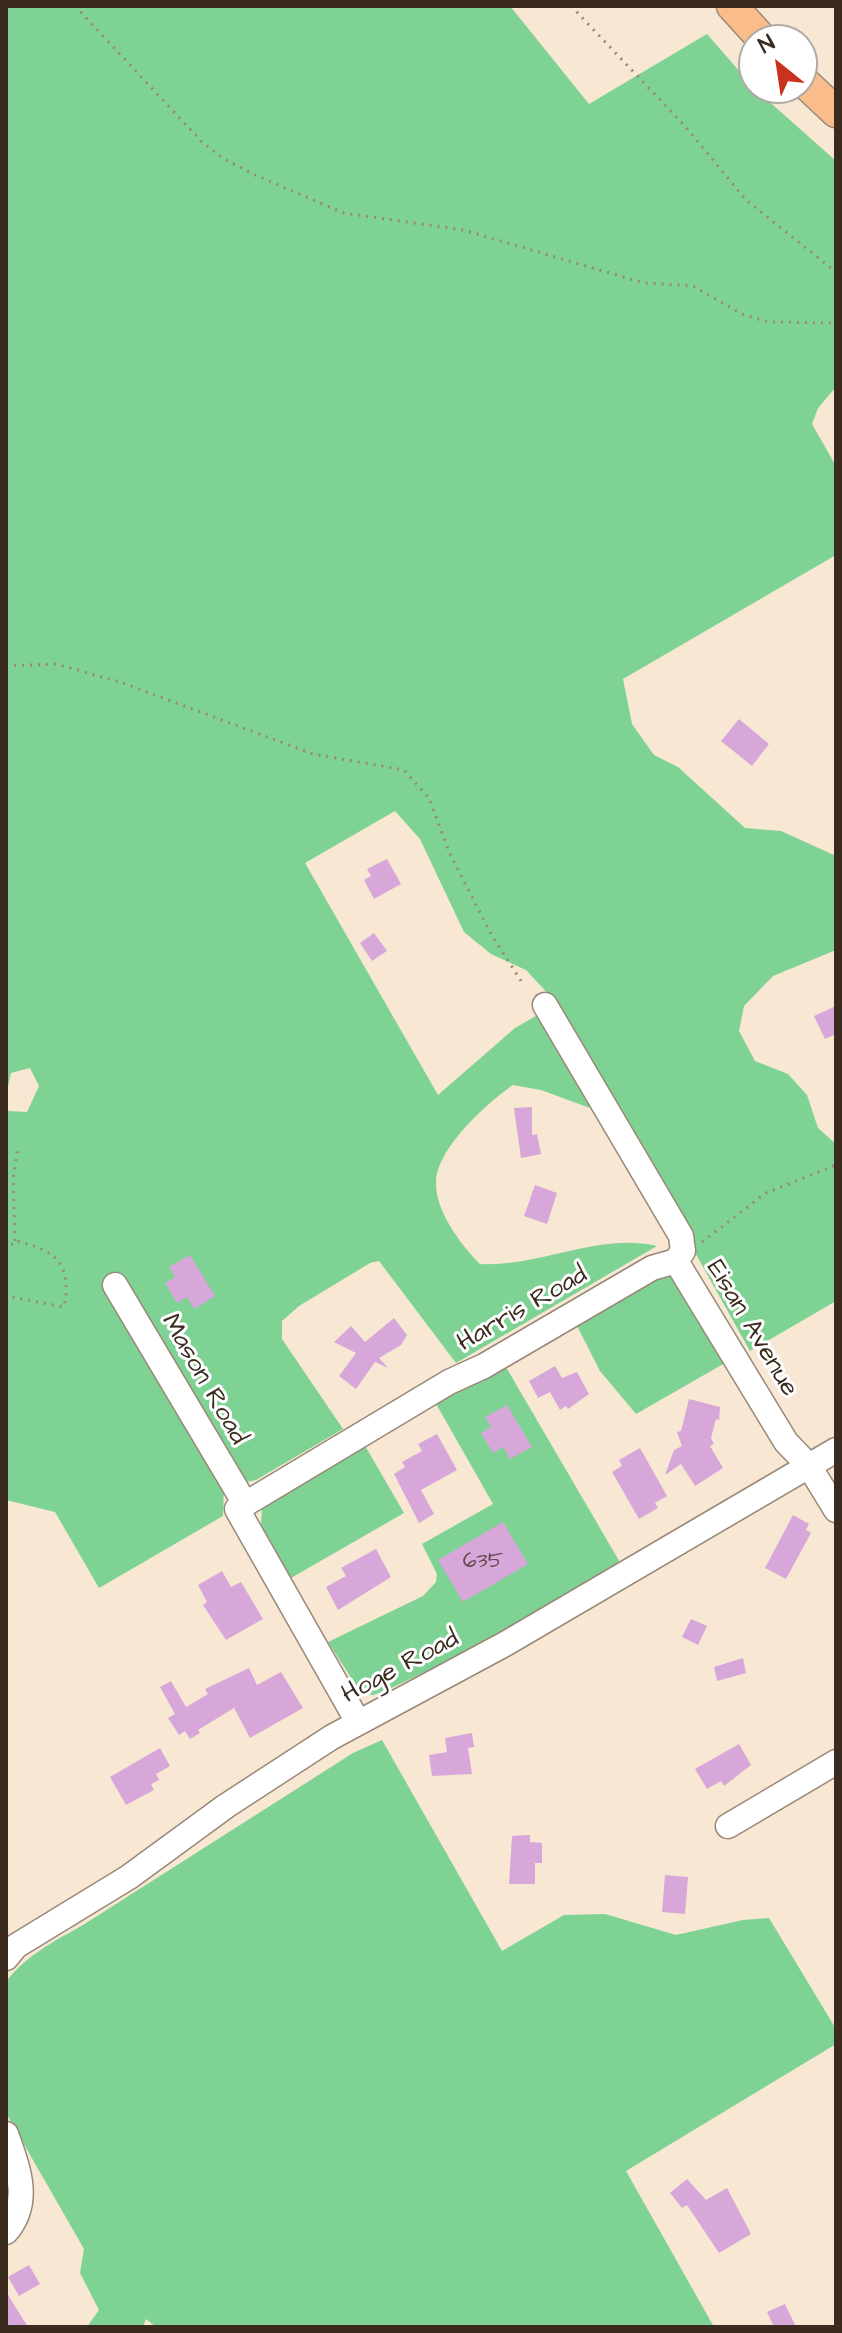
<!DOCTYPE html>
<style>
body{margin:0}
#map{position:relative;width:842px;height:2333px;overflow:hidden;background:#f7e7d3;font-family:"Architects Daughter",sans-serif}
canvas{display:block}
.frame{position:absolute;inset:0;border:8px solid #3b2a1e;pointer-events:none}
.north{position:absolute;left:738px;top:24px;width:80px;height:80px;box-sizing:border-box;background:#fff;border:2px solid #b1aaa5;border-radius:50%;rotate:330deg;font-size:22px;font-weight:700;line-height:32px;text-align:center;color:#3b2a1e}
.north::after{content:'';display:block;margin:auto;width:28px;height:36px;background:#c8321e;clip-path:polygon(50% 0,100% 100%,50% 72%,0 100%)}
</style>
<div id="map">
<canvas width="842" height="2333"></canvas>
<div class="frame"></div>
<div class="north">N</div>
</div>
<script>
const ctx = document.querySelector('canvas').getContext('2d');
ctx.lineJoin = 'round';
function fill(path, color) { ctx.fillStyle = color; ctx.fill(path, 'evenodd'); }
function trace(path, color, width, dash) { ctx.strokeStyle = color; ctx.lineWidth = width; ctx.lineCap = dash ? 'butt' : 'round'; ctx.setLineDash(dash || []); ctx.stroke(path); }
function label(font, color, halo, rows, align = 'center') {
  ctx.font = font + ' "Architects Daughter",sans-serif'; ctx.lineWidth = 6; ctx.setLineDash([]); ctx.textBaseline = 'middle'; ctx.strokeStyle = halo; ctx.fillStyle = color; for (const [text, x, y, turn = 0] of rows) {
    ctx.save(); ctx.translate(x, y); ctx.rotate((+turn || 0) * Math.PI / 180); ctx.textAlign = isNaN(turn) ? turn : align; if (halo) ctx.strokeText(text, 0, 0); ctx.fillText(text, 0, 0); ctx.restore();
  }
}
fill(new Path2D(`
 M6 6H510L589 104 707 34 754 88 836 161V387L818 408 812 424 836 466V555L623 679 632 724 654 755 678 767 745 828 781 831 836 856V950L773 976 744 1006 739 1031 755 1061 788 1074 807 1095 818 1128 836 1144V1301L750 1351 554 1000 526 970 491 954 464 932 420 839 395 811 305 863 438 1095 515 1028 541 1013 598 1111 541 1090 513 1085C487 1103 437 1148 436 1182 435 1211 461 1245 480 1264 540 1267 600 1232 657 1246L456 1363 379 1261 370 1263 299 1306 282 1321V1339L343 1429 256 1480 224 1487 223 1516 99 1588 55 1512 6 1500ZM30 1068 39 1086 27 1112 8 1111 6 1096 11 1073Z
 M667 1268 732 1359 636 1414 600 1371 574 1320Z
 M503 1362 621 1564 475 1648 385 1691 373 1695 361 1693 328 1642 423 1596 436 1582 437 1574 422 1544 493 1504 435 1402Z
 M364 1444 404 1513 291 1578 261 1525 262 1507Z
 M382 1740 502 1951 564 1915 605 1914 676 1935 743 1920 769 1918 836 2029V2044L626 2171 714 2327H156L146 2319 143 2327H87L99 2310 80 2273 84 2249 6 2113V1982C26 1955 55 1941 83 1925L353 1753Z`), '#7ed294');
fill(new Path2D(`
 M739 719 769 744 752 766 721 741Z
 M387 859 401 884 374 899 364 880 371 876 367 869Z
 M374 933 387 951 372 961 360 943Z
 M836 1006V1034L825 1039 814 1016Z
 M532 1107V1135L537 1134 541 1154 521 1158 514 1108Z
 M535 1185 557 1193 547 1224 524 1216Z
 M190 1255 215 1296 194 1309 187 1297 177 1303 165 1283 175 1277 169 1267Z
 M394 1318 407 1335 401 1345 379 1358 388 1368 375 1362 356 1389 339 1376 356 1353 334 1342 351 1326 365 1342Z
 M555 1366 562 1378 577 1372 589 1394 568 1409 566 1406 560 1410 550 1392 538 1398 529 1381Z
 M689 1399 720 1407 719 1420 716 1419 711 1438 714 1444 710 1446 723 1468 695 1486 681 1464 665 1475 674 1450 682 1446 677 1432 681 1431Z
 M507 1405 532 1447 510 1459 503 1447 493 1453 481 1433 491 1427 485 1417Z
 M437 1434 457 1470 421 1490 434 1514 419 1523 394 1474 405 1467 402 1462 422 1451 418 1444Z
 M640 1448 667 1496 655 1503 658 1508 639 1519 612 1472 622 1466 619 1460Z
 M793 1515 809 1524 806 1530 811 1533 786 1579 765 1568Z
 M503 1522 528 1564 463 1602 438 1560Z
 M376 1549 391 1577 338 1610 326 1587 346 1576 341 1568Z
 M222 1571 231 1587 241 1582 263 1619 226 1640 203 1605 207 1602 198 1585Z
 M691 1619 707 1626 698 1645 682 1637Z
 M743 1658 746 1673 717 1681 714 1667Z
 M249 1668 257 1685 281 1672 303 1708 250 1738 234 1708 198 1730 200 1733 190 1739 185 1731 179 1735 168 1718 175 1714 160 1687 171 1681 186 1707 208 1694 205 1689Z
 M472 1733 474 1747 468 1748 472 1774 432 1776 429 1755 447 1752 445 1738Z
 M739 1744 751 1765 724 1786 721 1781 707 1789 695 1769Z
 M160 1748 170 1766 156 1774 159 1780 151 1784 154 1790 126 1805 110 1777Z
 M530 1835V1842L542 1843V1863H535V1884H509L512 1836Z
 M665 1875 688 1877 685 1914 662 1912Z
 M687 2179 706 2200 727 2188 751 2234 719 2253 687 2205 682 2208 670 2193Z
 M29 2265 40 2284 19 2296 8 2277Z
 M6 2292 28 2327H6Z
 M785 2304 796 2327H774L767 2312Z`), '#d8a7d9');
const minor = new Path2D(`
 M545 1005 681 1236 683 1251 676 1261
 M676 1261 786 1442 809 1466 836 1510
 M115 1285 244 1502
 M358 1722 237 1509 449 1382 484 1366 652 1268 676 1261
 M728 1826 836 1762
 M6 1958 16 1946 129 1877 226 1806 332 1737 505 1644 836 1450
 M6 2134C18 2168 32 2202 6 2232`);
const major = new Path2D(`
 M732 6 763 40
 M802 80 836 112`);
trace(minor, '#998878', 27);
trace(major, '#998878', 33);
trace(new Path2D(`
 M75 6 202 142 222 158 257 176 344 213 463 230 644 283 693 286 742 314 768 322 836 323
 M571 6 684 125 746 200 836 272
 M6 666 56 664 120 682 313 754 404 770 429 798 449 852 491 934 521 981
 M15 1241 13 1180 18 1148
 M702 1242 766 1193 836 1165
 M6 1251 15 1241C54 1249 73 1263 64 1307L6 1296`), '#998878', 3, [2, 6]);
trace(minor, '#fff', 24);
trace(major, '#fabc8b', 30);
label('22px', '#62494d', null, [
 ["635",483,1562]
]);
label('26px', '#3b2a1e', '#fff', [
 ["Harris Road",523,1310,-30],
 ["Eisan Avenue",751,1329,59],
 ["Mason Road",203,1380,60],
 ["Hoge Road",401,1668,-28]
]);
</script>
